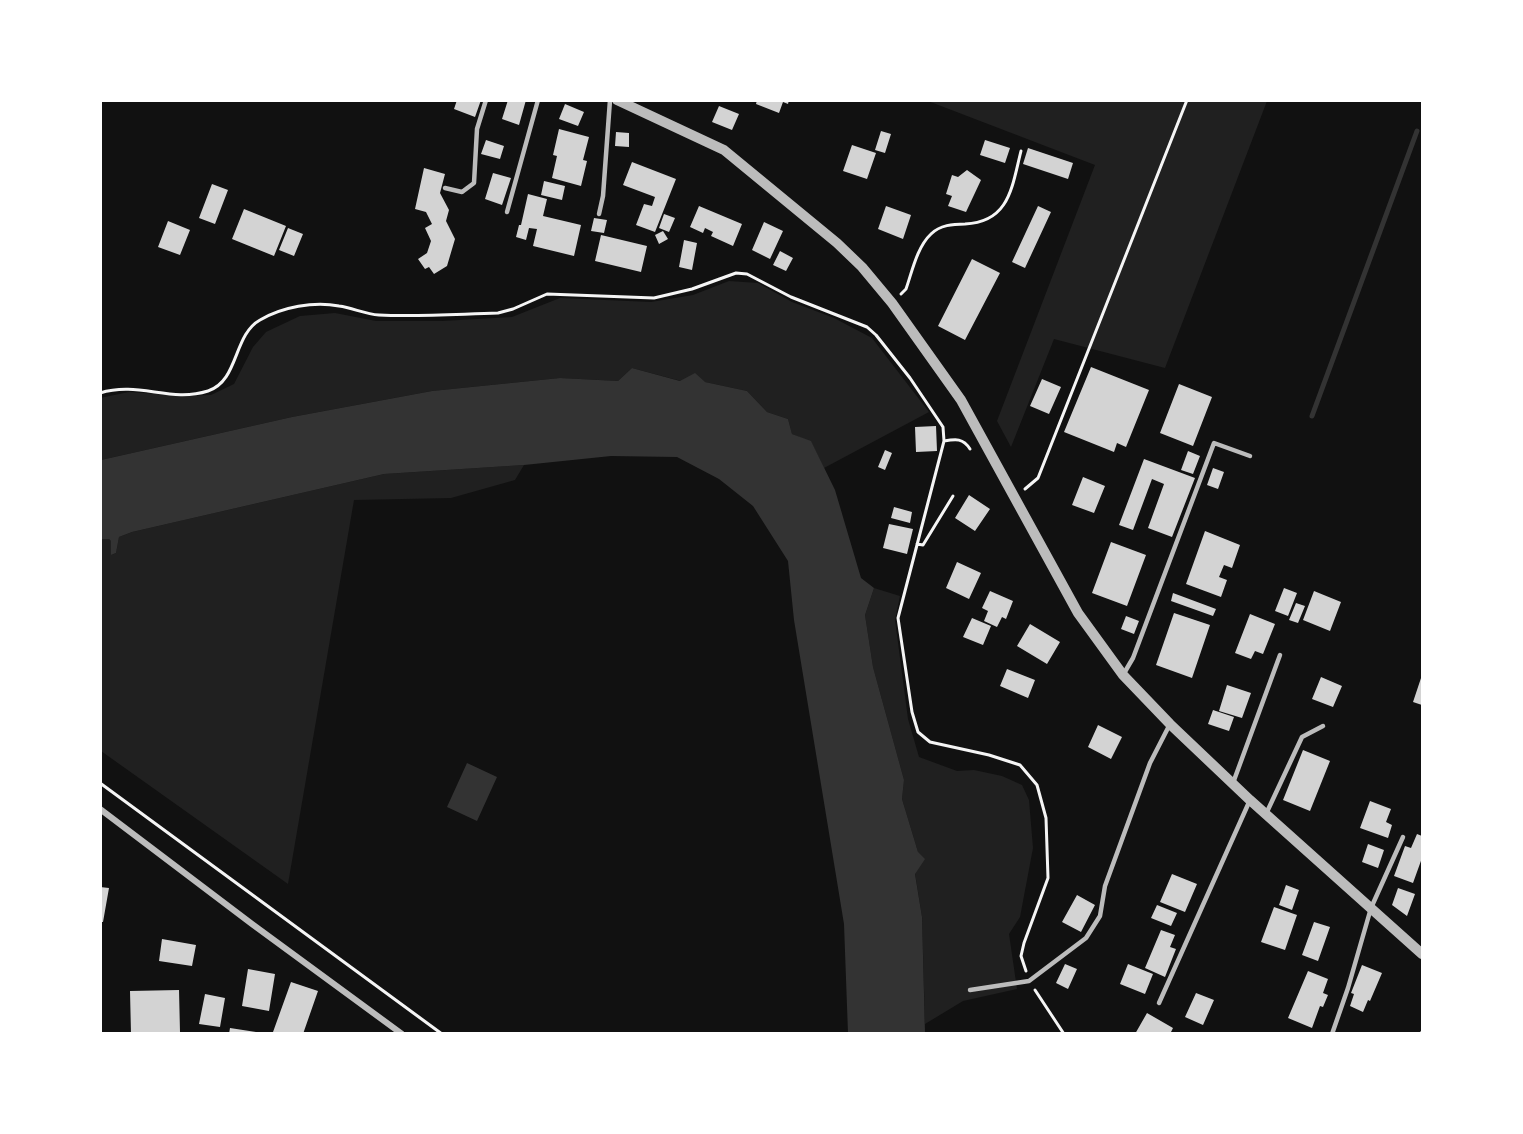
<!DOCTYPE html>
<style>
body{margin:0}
#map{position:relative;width:1523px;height:1134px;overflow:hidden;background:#111;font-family:"Alegreya Sans",sans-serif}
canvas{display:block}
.frame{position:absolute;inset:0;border:102px solid #fff;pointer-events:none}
</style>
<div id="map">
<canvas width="1523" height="1134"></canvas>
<div class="frame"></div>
</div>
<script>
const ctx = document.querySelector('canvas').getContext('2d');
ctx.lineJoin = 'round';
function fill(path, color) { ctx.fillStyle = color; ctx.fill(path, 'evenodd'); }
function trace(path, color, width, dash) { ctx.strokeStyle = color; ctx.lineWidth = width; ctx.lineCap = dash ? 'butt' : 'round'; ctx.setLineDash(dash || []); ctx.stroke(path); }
fill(new Path2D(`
 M928 101H1267L1165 368 1054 339 1011 447 997 421 1095 165Z
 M729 281 758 283 792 302 834 318 872 338 929 412 824 468 811 442 792 434 788 419 767 412 747 391 705 382 681 381 632 368 618 381 560 378 432 391 292 417 101 460 100 398 129 392 187 396 211 395 234 384 253 347 266 332 300 316 335 313 376 321H442L512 317 560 298 651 302 693 295Z
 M524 465 515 480 451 498 354 500 288 884 101 751V539H109L111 541V555L116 553 119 537 132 532 384 474Z
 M874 588 900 596 895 620 908 719 919 757 957 771 974 770 1002 776 1022 785 1029 800 1033 848 1020 917 1009 934 1017 989 963 1001 925 1024 922 917 915 873 918 852 902 799 904 780 873 667 865 615Z`), '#202020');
fill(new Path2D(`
 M632 368 680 381 695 373 705 382 747 391 767 412 788 419 792 434 811 441 835 490 861 578 874 588 865 615 873 667 904 780 902 799 918 852 925 859 915 874 922 917 925 1033H848L844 924 794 620 788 561 753 506 719 479 677 457 611 456 524 465 384 474 132 532 119 537 116 553 111 555V541L109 539H101V460L292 417 432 391 560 378 618 381Z
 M467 763 497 777 477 821 447 807Z`), '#333');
trace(new Path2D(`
 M1312 416 1417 131`), '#333', 5);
fill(new Path2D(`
 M457 100H481L475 117 454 109Z
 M508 100H526L519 125 502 119Z
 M757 100H789L788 104 783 102 779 113 756 104Z
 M565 104 584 112 578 126 559 119Z
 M719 106 739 114 732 130 712 122Z
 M559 129 589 137 583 160 587 161 581 186 552 178 557 156 553 155Z
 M881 131 891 134 885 153 875 150Z
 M616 132 629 133V147L615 146Z
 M486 140 504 146 500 159 481 154Z
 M985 140 1010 148 1005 163 980 155Z
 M852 145 876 153 867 179 843 171Z
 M1028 148 1073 163 1068 179 1023 164Z
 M632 162 676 179 655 232 636 225 644 204 652 206 655 197 623 185Z
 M424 168 445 174 440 193 449 210 446 221 455 239 447 266 434 274 429 267 425 269 418 259 427 253 431 241 425 228 432 224 426 212 415 209Z
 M967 170 981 180 966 212 948 206 952 196 946 194 952 175 958 177Z
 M493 173 511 178 502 205 485 199Z
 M544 181 565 186 562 200 541 195Z
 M212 184 228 190 215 224 199 218Z
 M528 194 547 199 543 216 581 225 574 256 533 246 537 229 529 228 526 240 516 237 519 225H521Z
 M699 206 742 224 733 246 711 236 713 232 705 228 703 233 690 227Z
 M886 206 911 215 903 239 878 229Z
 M1038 206 1051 212 1025 268 1012 262Z
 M244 209 286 226 274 256 232 239Z
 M664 214 675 218 669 232 659 228Z
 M594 218 607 220 604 233 591 231Z
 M168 221 190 230 180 255 158 247Z
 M764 222 783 231 770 259 752 250Z
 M288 228 303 234 294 256 279 250Z
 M663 231 668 239 659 244 655 235Z
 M601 235 647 246 641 272 595 261Z
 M684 240 697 243 692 270 679 267Z
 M780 251 793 258 786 271 773 265Z
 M972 259 1000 273 965 340 938 326Z
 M1091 367 1149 390 1126 447 1117 443 1114 452 1064 432Z
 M1042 379 1061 387 1049 414 1030 406Z
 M1179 384 1212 397 1193 446 1160 433Z
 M936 426 937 451 916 452 915 427Z
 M885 450 892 453 885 470 878 467Z
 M1188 451 1200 456 1193 474 1181 470Z
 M1144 459 1195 478 1172 537 1148 528 1164 484 1152 479 1133 530 1119 525Z
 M1213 468 1224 472 1218 489 1207 485Z
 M1083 477 1105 486 1094 513 1072 505Z
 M969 495 990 509 975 531 955 518Z
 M894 507 912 512 910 523 891 518Z
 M889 524 913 529 907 554 883 548Z
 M1205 531 1240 545 1232 568 1224 565 1219 577 1227 580 1221 597 1186 584Z
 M1111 542 1146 555 1127 606 1092 593Z
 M957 562 981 573 969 599 946 588Z
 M1284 588 1297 593 1288 616 1275 611Z
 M990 591 1013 601 1006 619 1002 617 997 627 984 621 988 611 982 608Z
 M1314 591 1341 602 1330 631 1303 620Z
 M1173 593 1216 609 1213 616 1171 601Z
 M1296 603 1305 606 1298 623 1289 620Z
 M1174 613 1210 625 1192 678 1156 665Z
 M1250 614 1275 624 1263 654 1255 651 1251 659 1235 653Z
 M1126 616 1139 621 1134 634 1121 629Z
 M972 618 991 626 983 645 963 637Z
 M1030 624 1060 642 1047 664 1017 646Z
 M1007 669 1035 680 1028 698 1000 686Z
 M1422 675V705L1413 702Z
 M1321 677 1342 686 1333 707 1312 699Z
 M1227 685 1251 693 1242 718 1219 711Z
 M1213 710 1234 717 1229 731 1208 724Z
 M1098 725 1122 737 1111 759 1088 747Z
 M1303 750 1330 761 1310 811 1283 800Z
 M1370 801 1391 809 1386 822 1392 825 1388 838 1360 828Z
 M1417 834 1422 836V858L1413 883 1394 876 1405 846 1411 848Z
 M1368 844 1384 850 1378 868 1362 862Z
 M1172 874 1197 884 1185 912 1160 902Z
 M1286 885 1299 890 1292 910 1279 905Z
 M100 887 109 888 103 922H100Z
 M1398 888 1415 894 1407 916 1392 905Z
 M1077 895 1095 905 1081 932 1062 922Z
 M1157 905 1177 913 1171 926 1151 918Z
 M1274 907 1297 915 1285 950 1261 942Z
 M1314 922 1330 927 1318 961 1302 955Z
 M1161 930 1175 935 1170 947 1176 949 1165 977 1145 968Z
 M162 939 196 945 192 966 159 961Z
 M1065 964 1077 969 1068 989 1056 983Z
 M1128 964 1153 974 1145 994 1120 984Z
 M1362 965 1382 973 1370 1001 1368 1000 1363 1012 1350 1006 1354 994 1351 993Z
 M248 969 275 974 269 1011 242 1006Z
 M1308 971 1328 979 1323 993 1328 995 1323 1007 1320 1006 1312 1028 1288 1018Z
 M291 982 318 991 303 1034H277L273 1032Z
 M179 990 180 1032 131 1034 130 991Z
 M1196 993 1214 1000 1203 1025 1185 1017Z
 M205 994 225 998 220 1027 199 1024Z
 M1147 1013 1173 1028 1170 1034H1135Z
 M230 1028 256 1032V1034H229Z`), '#d3d3d3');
trace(new Path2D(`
 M901 294 906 289C912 272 917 247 931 234 940 225 953 224 965 224 1010 222 1012 186 1021 151
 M100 393C139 381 170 403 208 391 239 381 233 335 260 320 282 307 314 301 339 306 353 308 365 314 379 315 418 317 459 314 498 313L513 309 547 294 654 298 692 289 736 273 747 274 791 297 867 327 876 335 910 378 943 427 944 441 898 618 912 712 918 732 930 742 989 755 1020 765 1037 785 1046 818 1048 878 1024 943 1021 956 1026 971
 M944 441C956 439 963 438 970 449
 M1025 489 1038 478 1187 100
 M917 544 923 545 953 496
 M100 783 442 1034
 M1035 990 1064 1034`), '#f5f5f5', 3);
trace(new Path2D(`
 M445 188 462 192 474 183 477 129 486 100
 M507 212 538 100
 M599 214 603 196 610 100
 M1123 675 1133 658 1214 443 1250 456
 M1233 783 1280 655
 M1266 814 1302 737 1323 726
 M970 990 1029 981 1086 938 1100 916 1105 886 1150 763 1169 726
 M1159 1003 1250 800
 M1332 1034 1348 988 1371 908 1403 837
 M1422 1034V1033`), '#bcbcbc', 4.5);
trace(new Path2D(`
 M100 809 252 924 402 1034`), '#bcbcbc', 6);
trace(new Path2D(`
 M617 100 724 150 837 243 862 267 892 303 961 400 1078 613 1123 675 1170 724 1250 800 1422 954`), '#bcbcbc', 10);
</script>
